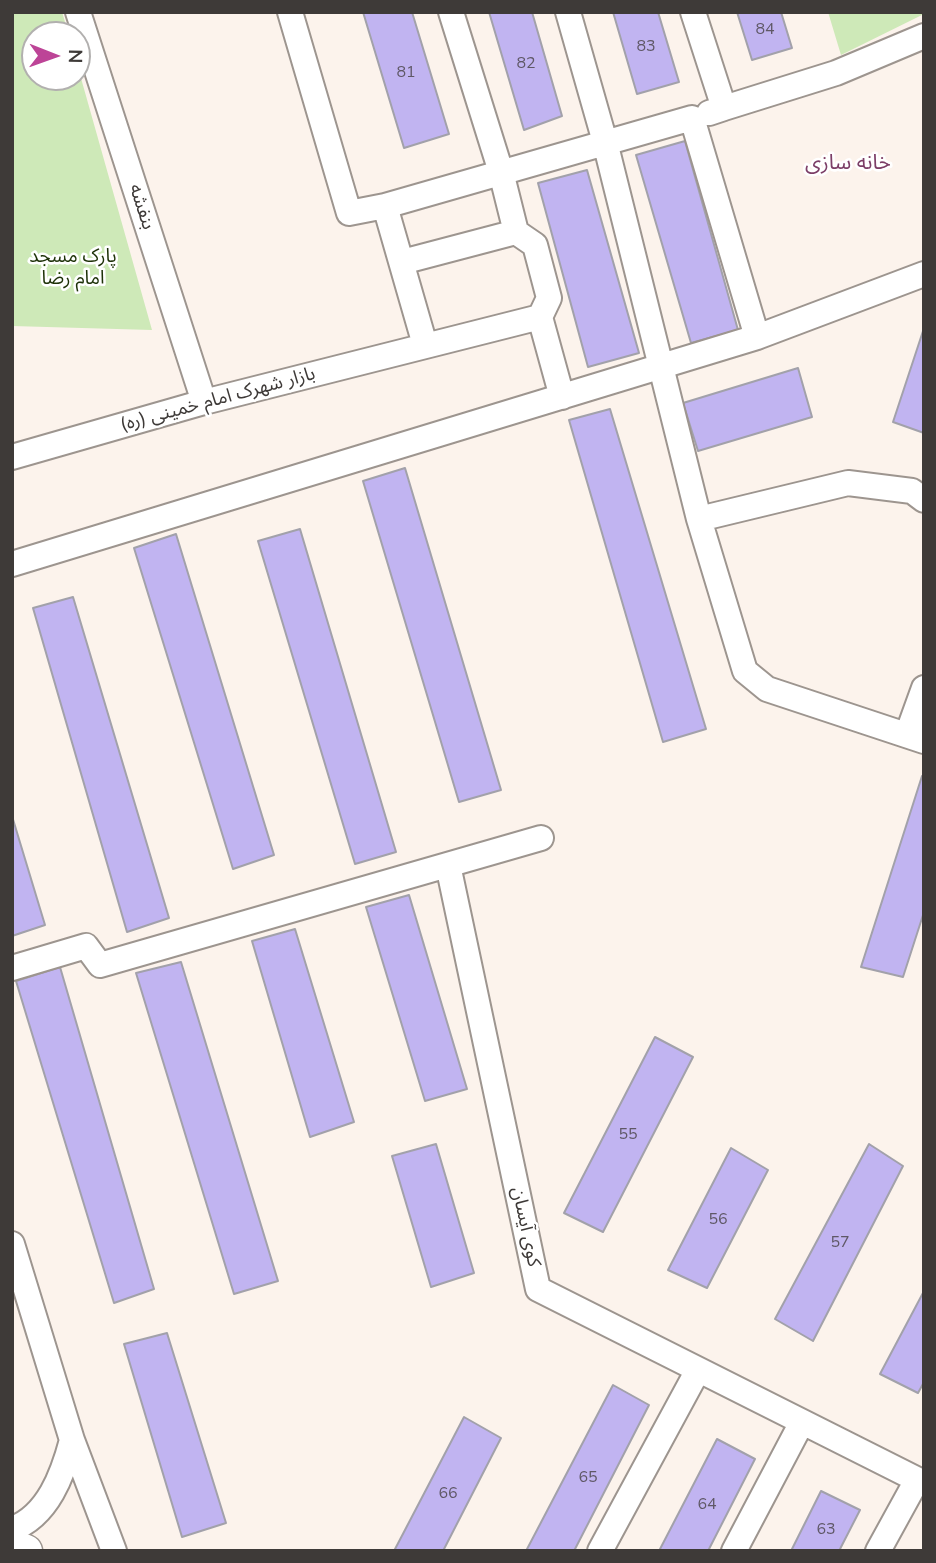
<!DOCTYPE html>
<meta charset="utf-8">
<style>
body{margin:0}
#map{position:relative;width:936px;height:1563px;overflow:hidden;background:#fcf3ec;font-family:"Nunito Sans",sans-serif}
canvas{display:block}
.frame{position:absolute;inset:0;border:14px solid #3e3a38;pointer-events:none}
.north{position:absolute;left:21px;top:21px;width:70px;height:70px;box-sizing:border-box;background:#fff;border:2px solid #b2b0af;border-radius:50%;rotate:91deg;font-size:19px;font-weight:700;line-height:28px;text-align:center;color:#3e3a38}
.north::after{content:'';display:block;margin:auto;width:24px;height:32px;background:#bd4497;clip-path:polygon(50% 0,100% 100%,50% 72%,0 100%)}
</style>
<div id="map">
<canvas width="936" height="1563"></canvas>
<div class="frame"></div>
<div class="north">N</div>
</div>
<script>
const ctx = document.querySelector('canvas').getContext('2d');
ctx.lineJoin = 'round';
function fill(path, color) { ctx.fillStyle = color; ctx.fill(path, 'evenodd'); }
function trace(path, color, width, dash) { ctx.strokeStyle = color; ctx.lineWidth = width; ctx.lineCap = dash ? 'butt' : 'round'; ctx.setLineDash(dash || []); ctx.stroke(path); }
function label(font, color, halo, rows, align = 'center') {
  ctx.font = font + ' "Nunito Sans","Noto Sans Arabic",sans-serif'; ctx.lineWidth = 5; ctx.setLineDash([]); ctx.textBaseline = 'middle'; ctx.strokeStyle = halo; ctx.fillStyle = color; for (const [text, x, y, turn = 0] of rows) {
    ctx.save(); ctx.translate(x, y); ctx.rotate((+turn || 0) * Math.PI / 180); ctx.textAlign = isNaN(turn) ? turn : align; if (halo) ctx.strokeText(text, 0, 0); ctx.fillText(text, 0, 0); ctx.restore();
  }
}
fill(new Path2D(`
 M12 12H62L69 35H35V77H77V64L152 330 12 326Z
 M828 12H924V14L841 55Z`), '#cee9b8');
const building = new Path2D(`
 M363 12H412L449 134 404 148Z
 M489 12H532L562 116 524 130Z
 M613 12H658L679 82 637 94Z
 M737 12H781L792 48 752 60Z
 M685 141 738 330 691 343 636 155Z
 M587 170 639 353 588 367 538 183Z
 M924 328V433L893 422Z
 M798 368 812 417 698 451 683 403Z
 M610 409 706 729 663 742 569 420Z
 M405 468 501 790 459 802 363 481Z
 M300 529 396 852 355 864 258 541Z
 M176 534 274 855 233 869 134 548Z
 M73 597 169 918 127 932 33 608Z
 M922 776 924 777V912L903 977 861 967Z
 M12 816 45 925 12 936Z
 M409 895 467 1089 425 1101 366 907Z
 M295 929 354 1122 310 1137 252 941Z
 M181 962 278 1281 234 1294 136 973Z
 M60 967 154 1289 114 1303 16 981Z
 M655 1037 693 1057 603 1232 564 1213Z
 M436 1144 474 1273 431 1287 392 1156Z
 M869 1144 903 1166 813 1341 775 1319Z
 M731 1148 768 1170 707 1288 668 1270Z
 M924 1291V1382L918 1393 880 1374Z
 M167 1333 226 1523 182 1537 124 1344Z
 M613 1385 649 1405 574 1551H526Z
 M464 1417 501 1438 443 1551H394Z
 M717 1439 755 1459 708 1551H659Z
 M821 1491 860 1510 839 1551H791Z`);
fill(building, '#c1b4f1');
trace(building, '#a2a1aa', 2);
const minor = new Path2D(`
 M78 12 204 402
 M290 12 349 213 385 206 692 118 757 337
 M451 12 501 172 516 232 535 245 549 298 540 317 562 397
 M568 12 605 142 699 519 745 671 767 689 924 741
 M693 12 724 108 709 113
 M724 108 836 73 924 36
 M385 206 425 345
 M402 262 516 232
 M12 457 204 402 540 317
 M699 519 848 483 912 491 924 500
 M12 564 757 337 924 274
 M907 735 924 688
 M448 865 538 1289 924 1483
 M12 968 86 946 100 965 541 838
 M12 1244 72 1440
 M12 1529C48 1516 63 1474 72 1440L114 1551
 M600 1551 698 1370
 M734 1551 802 1422
 M878 1551 917 1480`);
const major = new Path2D(`
 M12 1545 26 1551`);
trace(minor, '#9d958f', 28);
trace(major, '#9d958f', 35);
trace(minor, '#fff', 24);
trace(major, '#fff', 32);
label('16px', '#5f5866', null, [
 ["84",765,30],
 ["83",646,47],
 ["82",526,64],
 ["81",406,73],
 ["55",628,1135],
 ["56",718,1220],
 ["57",840,1243],
 ["65",588,1478],
 ["66",448,1494],
 ["64",707,1505],
 ["63",826,1530]
]);
label('19px', '#3e3a38', '#fff', [
 ["بنفشه",141,207,72],
 ["بازار شهرک امام خمینی (ره)",218,400,-15],
 ["کوی آیسان",525,1227,78]
]);
label('19px', '#1e3208', '#fff', [
 ["پارک مسجد",73,257],
 ["امام رضا",73,279]
]);
label('21px', '#7c3e67', '#fff', [
 ["خانه سازی",848,164]
]);
</script>
